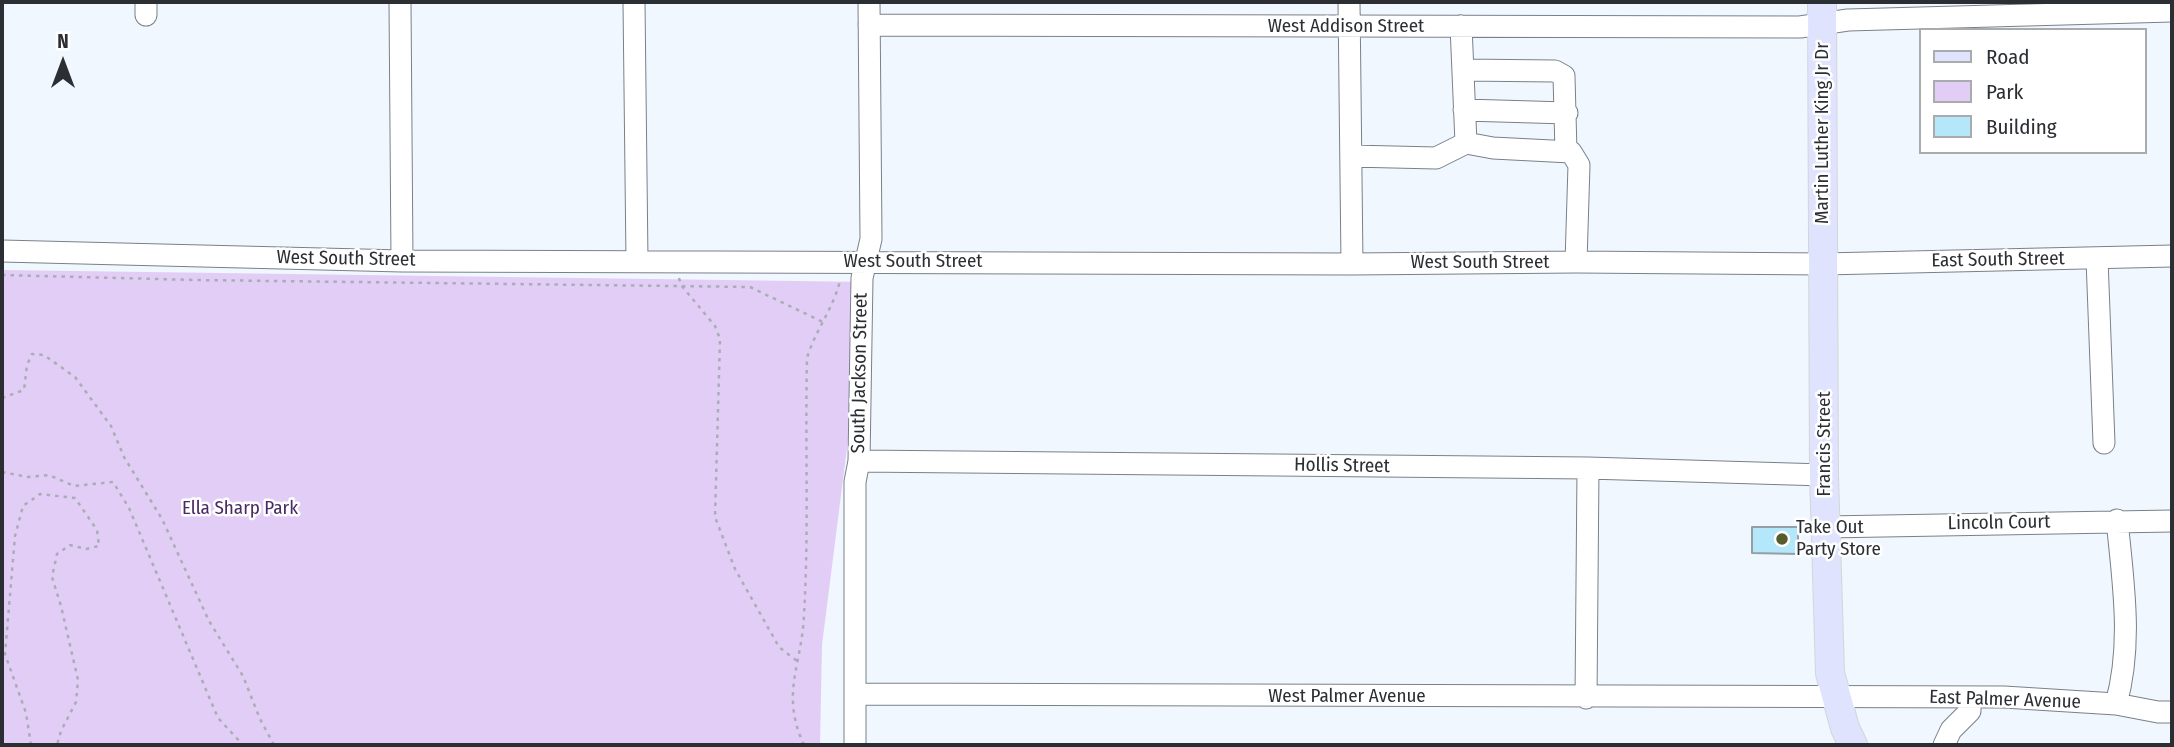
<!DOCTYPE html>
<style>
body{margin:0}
#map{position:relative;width:2174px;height:747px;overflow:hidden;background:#f1f7fe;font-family:"Fira Sans Condensed",sans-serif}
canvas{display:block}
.frame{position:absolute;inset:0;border:4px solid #2b2e32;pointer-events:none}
.legend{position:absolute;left:1919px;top:28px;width:228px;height:126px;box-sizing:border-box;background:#fff;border:2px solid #aaabad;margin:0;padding:9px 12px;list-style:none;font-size:21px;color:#2b2e32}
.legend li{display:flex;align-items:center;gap:14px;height:35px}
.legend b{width:35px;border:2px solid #aaabad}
.north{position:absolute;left:28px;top:28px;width:70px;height:70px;-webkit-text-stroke:5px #fff;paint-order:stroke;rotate:0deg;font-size:19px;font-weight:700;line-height:28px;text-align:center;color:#2b2e32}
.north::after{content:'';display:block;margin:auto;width:24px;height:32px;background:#2b2e32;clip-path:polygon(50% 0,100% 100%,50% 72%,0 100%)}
</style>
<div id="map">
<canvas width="2174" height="747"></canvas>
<div class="frame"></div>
<ul class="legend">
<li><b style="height:9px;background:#dfe3fe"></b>Road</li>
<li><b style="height:19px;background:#e2cdf6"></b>Park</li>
<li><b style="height:19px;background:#b5e7fb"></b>Building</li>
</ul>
<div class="north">N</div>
</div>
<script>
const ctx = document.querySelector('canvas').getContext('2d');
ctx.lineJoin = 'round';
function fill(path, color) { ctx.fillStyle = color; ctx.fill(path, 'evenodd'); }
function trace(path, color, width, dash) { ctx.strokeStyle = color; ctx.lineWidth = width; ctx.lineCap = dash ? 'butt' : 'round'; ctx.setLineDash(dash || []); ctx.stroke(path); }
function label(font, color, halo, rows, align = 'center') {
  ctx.font = font + ' "Fira Sans Condensed",sans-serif'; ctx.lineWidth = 5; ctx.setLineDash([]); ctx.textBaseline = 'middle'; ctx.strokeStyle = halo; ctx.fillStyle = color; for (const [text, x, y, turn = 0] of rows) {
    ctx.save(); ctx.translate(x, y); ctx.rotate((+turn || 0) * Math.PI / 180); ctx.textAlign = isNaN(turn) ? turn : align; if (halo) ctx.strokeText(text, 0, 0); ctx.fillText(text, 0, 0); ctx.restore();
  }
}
fill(new Path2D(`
 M2 270 868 282 822 645 820 745H2Z`), '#e2cdf6');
const building = new Path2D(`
 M1752 527H1798V554L1752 553Z`);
fill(building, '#b5e7fb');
trace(building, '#949fa4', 2);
const minor = new Path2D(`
 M146 2V15
 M400 2 402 261
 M634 2 637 261
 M1349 2 1352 264
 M869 25 1800 27 1848 20 2172 11
 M1461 26 1466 143
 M1463 70 1555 71 1564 76 1566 152
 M1464 110 1567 113
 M1351 156 1436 158 1466 143 1493 148 1571 152 1579 165 1576 262
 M2 251 402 261 1352 264 1576 262 1824 264 2172 256
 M2097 259 2104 443
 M859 461 1588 468 1824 475
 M1826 527 2172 521
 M856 694 2004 697 2116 704 2158 712H2172
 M1586 698 1588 468
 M2116 704C2133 643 2123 582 2117 520
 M855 745V482L859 461 862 278 871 239 869 2
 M1944 745 1951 730 1970 711V697`);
const major = new Path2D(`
 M1822 2 1824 475 1830 673 1845 728 1853 745`);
trace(minor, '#7a8088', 23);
trace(major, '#d5d5d6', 30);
trace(new Path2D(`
 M2 275 196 280 750 287 823 322
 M679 278 681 285 715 326 720 339 715 517 735 569 779 647 797 661
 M2 398 24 390 27 365 32 354 44 355 75 377 111 426 124 457 162 519 209 621 243 676 260 719 274 745
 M2 472 28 477 49 475 74 486 113 482 129 508 218 718 243 745
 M31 745 26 713 5 654 15 536 23 506 40 494 75 498 97 530 99 546 86 549 70 545 57 554 52 577 61 606 78 680 76 702 61 731 57 745
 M804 745C780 694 802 665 804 615 809 530 805 444 807 358 815 331 833 309 840 281`), '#a9aeb4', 2.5, [3.5, 5]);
trace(minor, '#fff', 21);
trace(major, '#dfe3fe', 28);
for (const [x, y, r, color] of [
 [1782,539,7,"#575c2a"]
]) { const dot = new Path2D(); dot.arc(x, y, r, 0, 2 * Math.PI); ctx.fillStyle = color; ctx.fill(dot); trace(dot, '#fff', 2.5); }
label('19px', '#2b2e32', '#fff', [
 ["West Addison Street",1346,27],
 ["Martin Luther King Jr Dr",1823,133,-90],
 ["West South Street",346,259,1],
 ["East South Street",1998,260,-1],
 ["West South Street",913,262],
 ["West South Street",1480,263],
 ["South Jackson Street",860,373,-89],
 ["Francis Street",1825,444,-90],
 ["Hollis Street",1342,466,1],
 ["Lincoln Court",1999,523,-1],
 ["West Palmer Avenue",1347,697],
 ["East Palmer Avenue",2005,700,2]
]);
label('19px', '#4a2964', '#fff', [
 ["Ella Sharp Park",240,509]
]);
label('19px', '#2b2e32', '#fff', [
 ["Take Out",1796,528],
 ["Party Store",1796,550]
], 'left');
</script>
